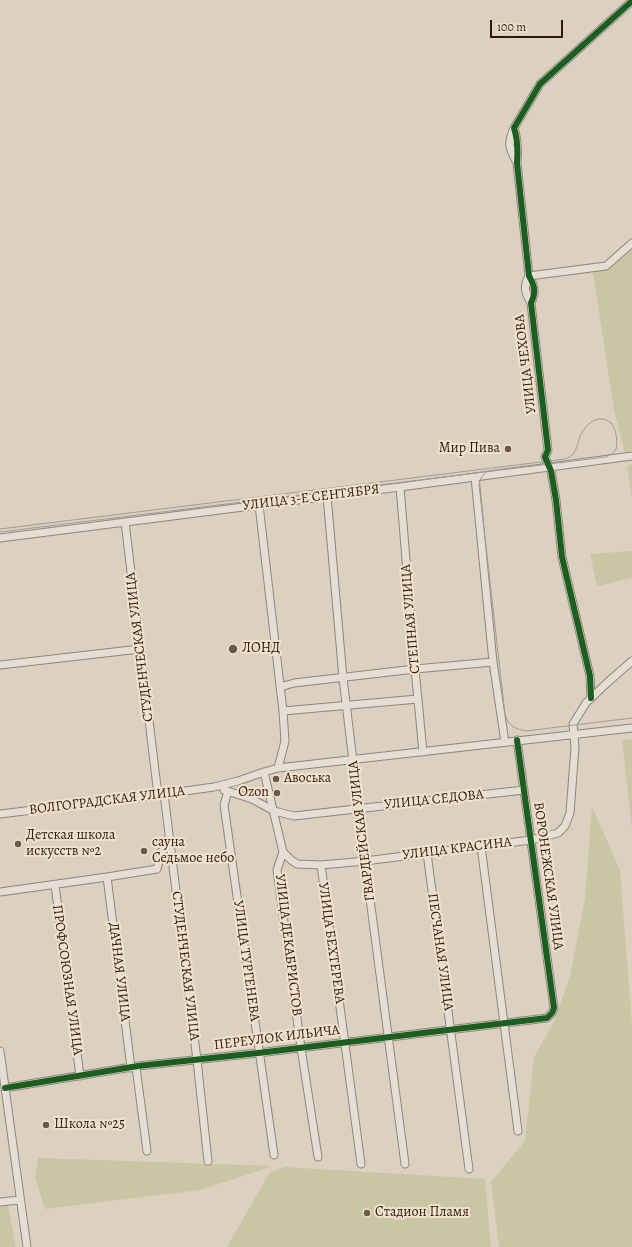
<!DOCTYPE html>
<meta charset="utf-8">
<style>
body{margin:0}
#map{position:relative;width:632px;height:1247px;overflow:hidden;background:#dcd1c0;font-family:Alegreya,serif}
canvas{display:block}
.scale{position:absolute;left:490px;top:20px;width:73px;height:18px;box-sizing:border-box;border:2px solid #30170a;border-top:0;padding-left:5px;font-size:12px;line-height:14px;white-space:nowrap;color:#30170a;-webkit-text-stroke:3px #f1e2ce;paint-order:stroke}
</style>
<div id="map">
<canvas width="632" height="1247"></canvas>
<div class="scale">100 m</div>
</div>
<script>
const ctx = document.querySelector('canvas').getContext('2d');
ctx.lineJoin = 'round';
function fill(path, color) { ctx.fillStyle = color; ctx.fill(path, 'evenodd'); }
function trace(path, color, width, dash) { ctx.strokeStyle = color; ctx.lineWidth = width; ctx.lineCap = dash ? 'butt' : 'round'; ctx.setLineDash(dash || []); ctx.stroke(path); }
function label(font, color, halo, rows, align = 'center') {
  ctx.font = font + ' Alegreya,serif'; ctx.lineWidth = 4; ctx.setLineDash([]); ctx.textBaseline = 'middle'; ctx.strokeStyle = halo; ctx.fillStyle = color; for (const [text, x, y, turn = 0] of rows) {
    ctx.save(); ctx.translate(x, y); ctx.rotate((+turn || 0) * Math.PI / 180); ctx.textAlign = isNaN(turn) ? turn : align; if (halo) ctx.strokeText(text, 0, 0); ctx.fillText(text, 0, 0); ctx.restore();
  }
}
fill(new Path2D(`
 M632 246V450L625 453 614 410 593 272 608 268Z
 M632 464V499L627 466Z
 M632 551V578L597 586 590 554Z
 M632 739V829L622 740Z
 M592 806 620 871 632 1025V1247H499L491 1182 525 1141 534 1057 554 1022 570 976 585 899Z
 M38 1158 274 1166 200 1190 45 1209 35 1177Z
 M285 1167 485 1179 491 1247H227L270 1172Z
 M8 1206 16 1247H0V1207Z`), '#cac5a2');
const minor = new Path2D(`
 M514 128C507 144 509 148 517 163
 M531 303C525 293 523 286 529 276L606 266 632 243
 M475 477 493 662 505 742
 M400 487 415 669 423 752
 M327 496 343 678 365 861 405 1164
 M259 505 283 711 285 741 278 768
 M125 522 158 795
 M0 538 400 487 632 456
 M0 665 140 649
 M280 687 294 683 415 669 493 662
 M591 698 590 676 562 557 556 500 551 471 545 457 548 450 531 303C536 292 535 286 529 276L517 163C518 150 518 140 514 128L540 84 632 1
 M283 711 418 699
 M264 772 283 852 291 860 297 864 321 865 365 861 531 840 558 833 565 826 570 813 575 747 573 724 586 703 608 682 632 661
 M224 790 252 799 274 811 294 816 524 790
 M228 791 224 805 274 1155
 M164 794 197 1060 208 1161
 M0 814 164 794 214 787 238 781 264 772 278 768 632 728
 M481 846 518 1131
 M283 852 277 870 301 1048 318 1157
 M427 853 469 1169
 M321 865 361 1164
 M107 877 131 1068
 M55 885 80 1076
 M0 892 107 877 157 869 161 852 170 845
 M0 1051 27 1247
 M136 1067 147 1151
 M5 1088 138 1066 258 1053 547 1018 552 1013 554 1008 517 740
 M0 1202 20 1200`);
trace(minor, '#8f867b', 9);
trace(minor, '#e4ded5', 7);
trace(new Path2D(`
 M487 471 481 478 479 485 505 714C508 726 515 729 526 731L632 718
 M0 529 565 459C568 458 571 456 573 454 578 448 578 440 581 434 587 423 599 413 611 423 616 428 618 442 616 449 614 453 610 455 606 457L0 532`), '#a29b94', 1);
trace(new Path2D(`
 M591 698 590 676 562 557 556 500 551 471 545 457 548 450 531 303C536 292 535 286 529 276L517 163C518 150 518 140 514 128L540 84 632 1
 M5 1088 138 1066 258 1053 547 1018 552 1013 554 1008 517 740`), '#1b5e20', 6);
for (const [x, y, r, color] of [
 [508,449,4,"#6c584a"],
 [233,649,5,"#6c584a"],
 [276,779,4,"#6c584a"],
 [277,793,4,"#6c584a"],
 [18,844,4,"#6c584a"],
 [144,851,4,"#6c584a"],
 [46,1125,4,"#6c584a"],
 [367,1213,4,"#6c584a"]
]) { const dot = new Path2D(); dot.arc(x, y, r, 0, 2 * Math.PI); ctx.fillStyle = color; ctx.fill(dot); trace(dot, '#f1e2ce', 1.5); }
label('14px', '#30170a', '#f1e2ce', [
 ["УЛИЦА ЧЕХОВА",526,364,-97],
 ["УЛИЦА 3-Е СЕНТЯБРЯ",311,498,-7],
 ["СТЕПНАЯ УЛИЦА",411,619,-95],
 ["СТУДЕНЧЕСКАЯ УЛИЦА",140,647,-97],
 ["УЛИЦА СЕДОВА",434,800,-6],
 ["ВОЛГОГРАДСКАЯ УЛИЦА",107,801,-7],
 ["ГВАРДЕЙСКАЯ УЛИЦА",362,831,-97],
 ["УЛИЦА КРАСИНА",457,849,-7],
 ["ВОРОНЕЖСКАЯ УЛИЦА",548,876,82],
 ["УЛИЦА БЕХТЕРЕВА",331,943,82],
 ["УЛИЦА ДЕКАБРИСТОВ",288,945,83],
 ["ПЕСЧАНАЯ УЛИЦА",440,952,82],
 ["УЛИЦА ТУРГЕНЕВА",246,961,82],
 ["СТУДЕНЧЕСКАЯ УЛИЦА",185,966,83],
 ["ДАЧНАЯ УЛИЦА",119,972,83],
 ["ПРОФСОЮЗНАЯ УЛИЦА",67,980,82],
 ["ПЕРЕУЛОК ИЛЬИЧА",277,1038,-7]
]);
label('14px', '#30170a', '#f1e2ce', [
 ["Мир Пива",500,449,"right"],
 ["ЛОНД",242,649],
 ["Авоська",284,779],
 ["Ozon",269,793,"right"],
 ["Детская школа",26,836],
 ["искусств №2",26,852],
 ["сауна",152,843],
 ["Седьмое небо",152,859],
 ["Школа №25",54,1125],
 ["Стадион Пламя",375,1213]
], 'left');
</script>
